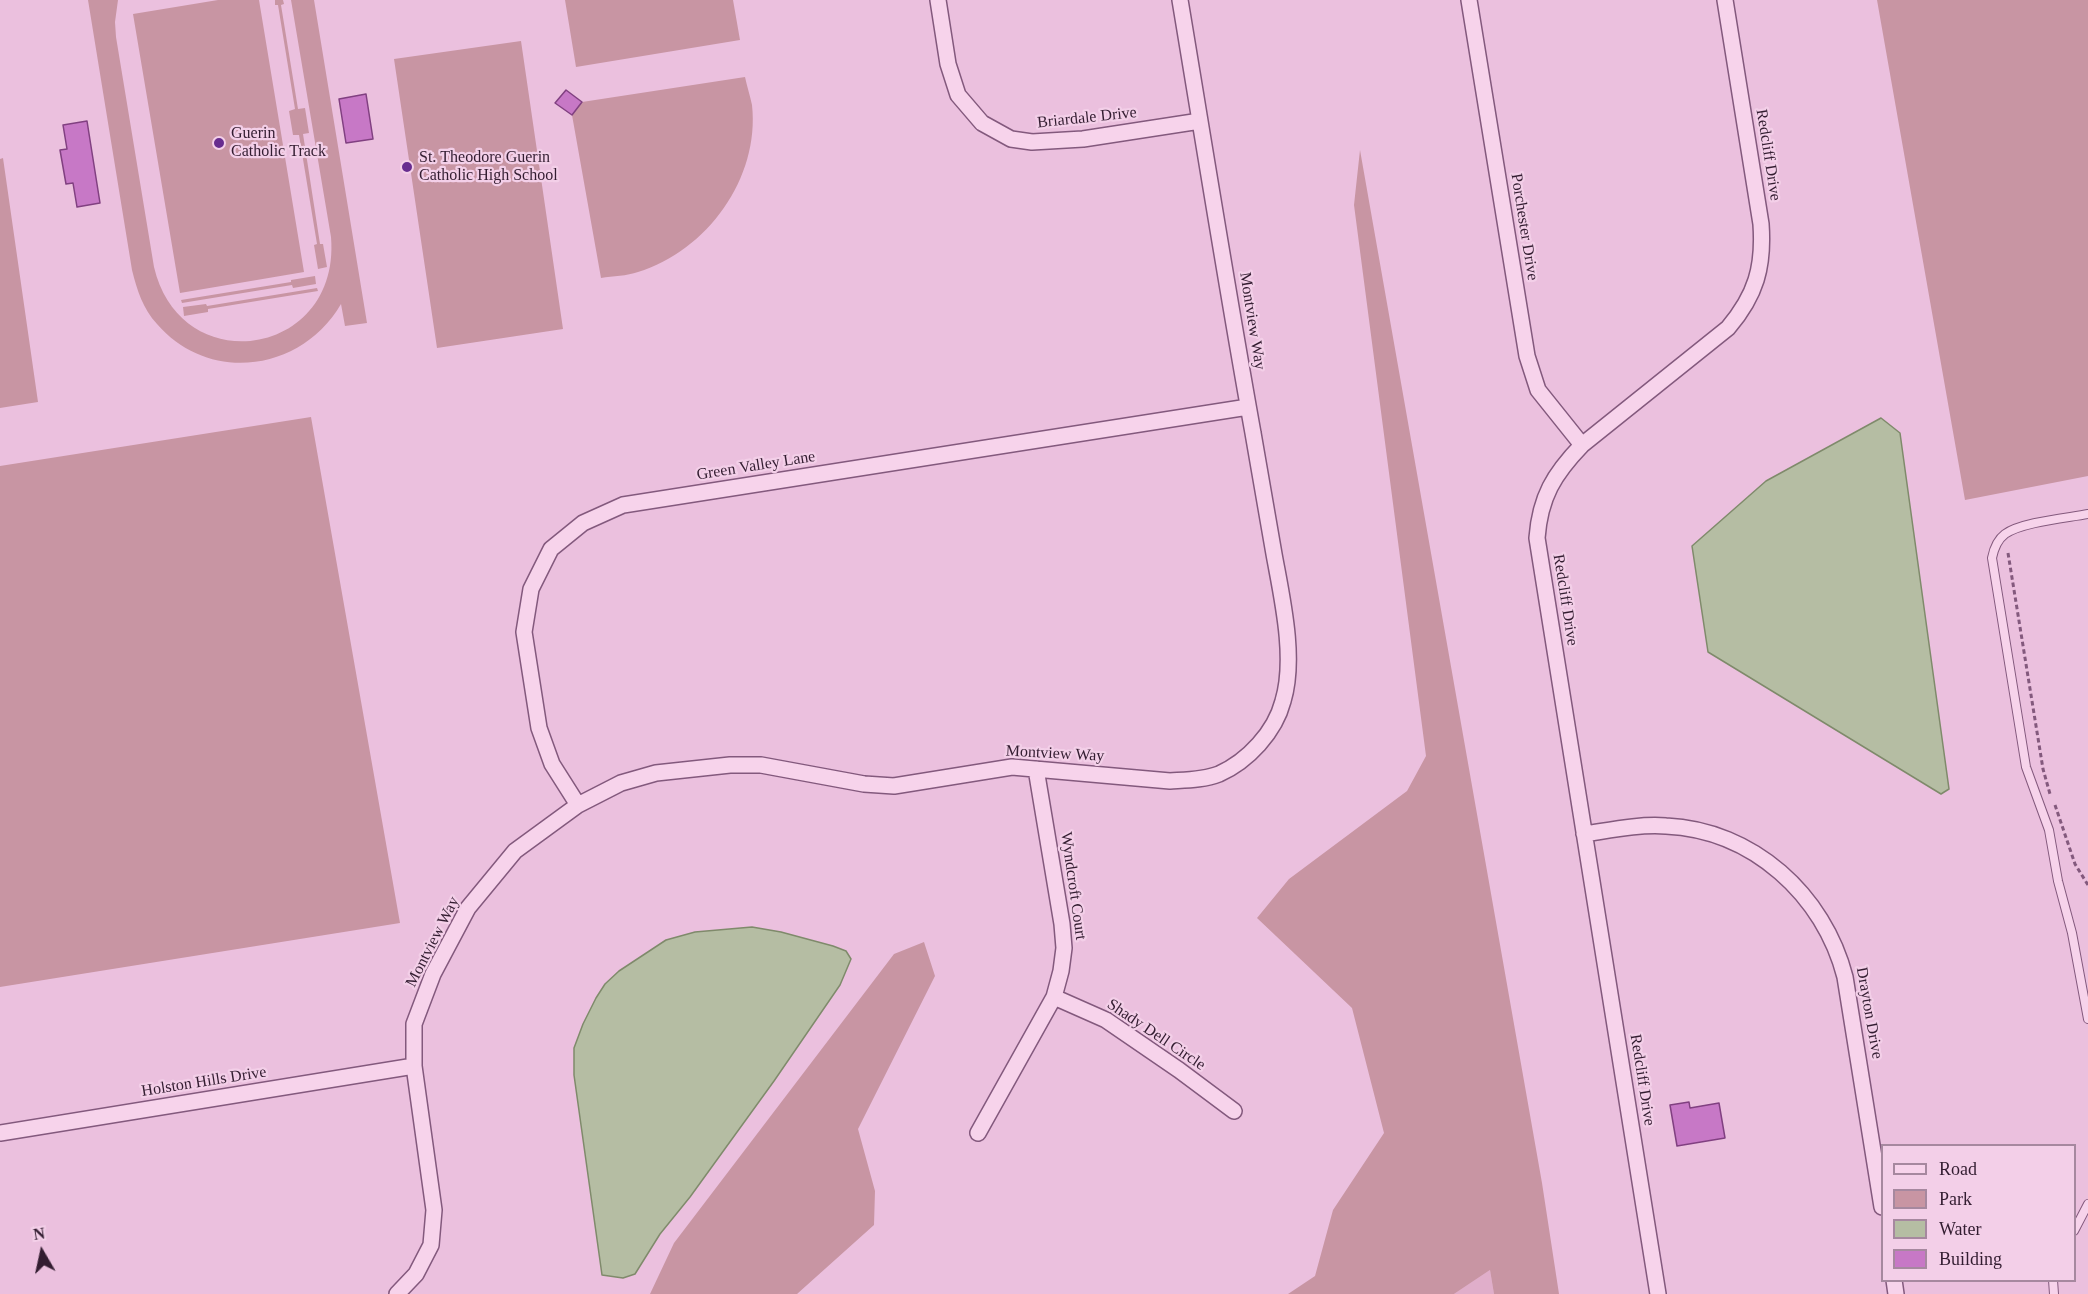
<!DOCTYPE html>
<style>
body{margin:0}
#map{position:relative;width:2088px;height:1294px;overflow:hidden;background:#ebc0de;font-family:Georgia,serif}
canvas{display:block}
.legend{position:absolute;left:1881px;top:1144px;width:195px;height:138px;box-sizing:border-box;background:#f3cfe8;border:2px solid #a6889f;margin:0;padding:8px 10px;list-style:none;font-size:18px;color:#331d31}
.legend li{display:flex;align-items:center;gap:12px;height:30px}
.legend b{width:30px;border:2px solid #a6889f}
.north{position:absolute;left:12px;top:1222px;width:60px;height:60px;-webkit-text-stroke:4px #f3cfe8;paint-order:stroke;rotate:351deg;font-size:16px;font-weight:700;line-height:24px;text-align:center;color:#331d31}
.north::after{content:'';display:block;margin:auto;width:21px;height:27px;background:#331d31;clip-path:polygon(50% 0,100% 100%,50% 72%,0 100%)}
</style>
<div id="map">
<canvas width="2088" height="1294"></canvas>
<ul class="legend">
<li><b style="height:8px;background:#f7d3eb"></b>Road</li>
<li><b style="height:16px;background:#c895a3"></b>Park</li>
<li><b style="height:16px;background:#b5bda3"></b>Water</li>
<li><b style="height:16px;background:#c778c6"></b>Building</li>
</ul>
<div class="north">N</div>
</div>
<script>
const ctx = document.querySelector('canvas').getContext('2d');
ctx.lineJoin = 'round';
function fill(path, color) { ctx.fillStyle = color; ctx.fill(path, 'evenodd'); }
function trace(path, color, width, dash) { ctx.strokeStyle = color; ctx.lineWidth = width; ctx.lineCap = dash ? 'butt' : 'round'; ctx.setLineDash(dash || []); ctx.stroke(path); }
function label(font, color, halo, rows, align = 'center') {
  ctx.font = font + ' Georgia,serif'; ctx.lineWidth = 4.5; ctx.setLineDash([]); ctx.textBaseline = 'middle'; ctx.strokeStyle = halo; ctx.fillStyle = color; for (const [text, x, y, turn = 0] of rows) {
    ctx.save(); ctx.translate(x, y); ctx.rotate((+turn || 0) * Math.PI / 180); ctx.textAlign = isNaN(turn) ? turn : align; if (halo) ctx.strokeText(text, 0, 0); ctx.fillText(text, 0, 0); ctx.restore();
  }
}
fill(new Path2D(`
 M1490 1270 1494 1294H1454Z`), '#e0aeca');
fill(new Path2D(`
 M88 0H118L115 22 116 37 154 267C181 382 341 357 331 237L291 0H314L367 323 345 326 341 304C302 371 210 385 157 324 143 309 137 290 132 270Z
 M218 0H259L304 272 180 293 133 14Z
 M275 0H283L284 4 281 5 298 109 305 108 309 133 303 134 320 244H323L327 267 318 269 314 245 317 244 299 135H293L289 111 295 109 278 5H275Z
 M565 0H733L740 40 576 67Z
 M1877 0H2088V476L1965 500Z
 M521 41 563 329 437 348 394 59Z
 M745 77C747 86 750 96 752 105 760 178 707 251 638 272 627 276 613 276 601 278L572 115 582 102Z
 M1360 150 1542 1183 1559 1294H1494L1490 1270 1454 1294H1288L1315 1276 1333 1210 1384 1133 1352 1008 1257 918 1289 879 1407 791 1426 756 1354 205Z
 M3 158 38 402 0 408V159Z
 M315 276 316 284 293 288 292 285 182 303 181 300 291 282V280Z
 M317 288 318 291 208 309V312L184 316 183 307 206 304 207 306Z
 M311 417 400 923 0 987V466Z
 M924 942 935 976 858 1129 875 1191 874 1225 797 1294H650L674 1243 894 954Z`), '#c895a3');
const water = new Path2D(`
 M1881 418 1900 433 1949 789 1941 794 1708 652 1692 546 1766 481Z
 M752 927 781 932 833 946 846 951 851 959 840 985 774 1081 690 1197 660 1234 635 1274 623 1278 602 1275 574 1075V1048L583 1024 596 998 605 984 619 971 666 940 695 932Z`);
fill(water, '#b5bda3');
trace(water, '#7f8a6b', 1.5);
const building = new Path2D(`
 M566 90 582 102 572 115 555 103Z
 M366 94 373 139 346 143 339 99Z
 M87 121 100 203 77 207 73 183 66 184 60 150 67 149 63 125Z
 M1689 1102 1690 1108 1719 1103 1725 1138 1677 1146 1670 1105Z`);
fill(building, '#c778c6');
trace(building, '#814081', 1.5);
const service = new Path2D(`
 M2088 514C2067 518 2022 522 2005 534 1997 540 1994 548 1992 558L2026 767 2049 830 2058 881 2072 933 2088 1019
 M2074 1231 2088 1204
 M2053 1280 2054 1294`);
const minor = new Path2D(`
 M938 0 948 64 958 95 982 123 1011 139 1032 142 1083 139 1200 121
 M1469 0 1527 356 1538 390 1582 445
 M578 805 552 764 539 728 524 632 531 589 551 549 583 523 623 505 1248 407
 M1584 834C1611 830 1639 824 1666 826 1753 830 1824 895 1845 977L1882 1207
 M1054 997 1106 1020 1179 1070 1234 1111
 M0 1133 414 1066
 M978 1133 1054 997 1061 971 1064 948 1062 924 1036 769
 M1894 1280 1896 1294
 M397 1294 416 1274 431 1245 434 1210 414 1066V1024L433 974 468 908 515 851 578 805 621 783 656 773 730 765H761L864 784 894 786 1012 767 1170 781C1186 780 1204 780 1219 774 1248 761 1275 732 1283 701 1296 658 1282 598 1274 554 1267 513 1260 473 1253 433 1227 289 1204 144 1180 0
 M1658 1294 1537 538C1540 497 1554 474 1582 445L1728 328C1756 295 1764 267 1761 224L1725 0`);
trace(service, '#83597d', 10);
trace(minor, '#83597d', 18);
trace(new Path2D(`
 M2008 553 2043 769 2050 794
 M2055 805 2075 864 2088 885`), '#83597d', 3, [4.5, 3]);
trace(service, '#f7d3eb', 8);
trace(minor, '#f7d3eb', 15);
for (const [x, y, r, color] of [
 [219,143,6,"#672c8f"],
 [407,167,6,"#672c8f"]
]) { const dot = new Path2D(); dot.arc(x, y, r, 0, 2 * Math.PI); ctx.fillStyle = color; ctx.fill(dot); trace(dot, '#f3cfe8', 2); }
label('16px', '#331d31', '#f3cfe8', [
 ["Briardale Drive",1087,118,-6],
 ["Redcliff Drive",1768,155,81],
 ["Porchester Drive",1524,227,81],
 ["Montview Way",1252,321,81],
 ["Green Valley Lane",756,466,-9],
 ["Redcliff Drive",1565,600,81],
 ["Montview Way",1055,754,3],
 ["Wyndcroft Court",1073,886,82],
 ["Montview Way",433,942,-63],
 ["Drayton Drive",1869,1013,80],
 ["Shady Dell Circle",1156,1035,34],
 ["Redcliff Drive",1642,1080,81],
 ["Holston Hills Drive",204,1082,-9]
]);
label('16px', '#331d31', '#f3cfe8', [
 ["Guerin",231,134],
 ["Catholic Track",231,152],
 ["St. Theodore Guerin",419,158],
 ["Catholic High School",419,176]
], 'left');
</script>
